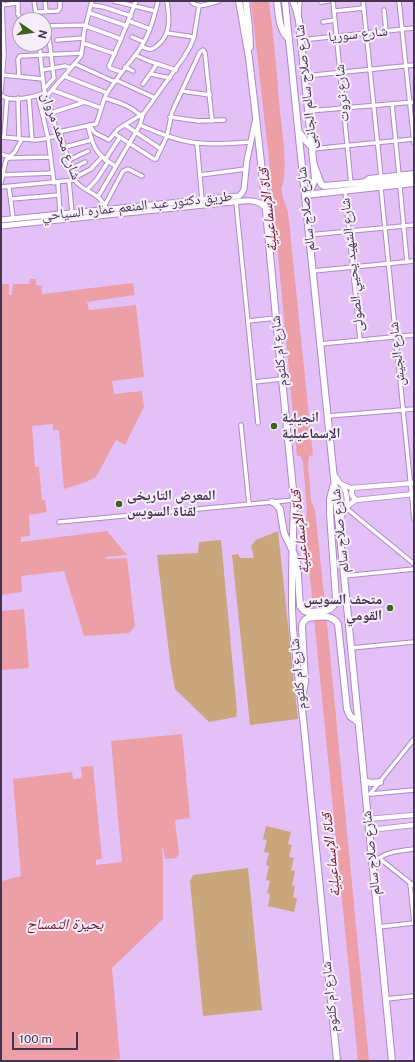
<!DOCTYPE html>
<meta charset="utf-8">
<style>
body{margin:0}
#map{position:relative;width:415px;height:1062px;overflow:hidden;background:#e3c1f7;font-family:"Public Sans",sans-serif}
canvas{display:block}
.frame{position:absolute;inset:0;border:2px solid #45344f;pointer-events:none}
.north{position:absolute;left:12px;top:12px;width:40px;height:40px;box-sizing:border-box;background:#f6edfb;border:1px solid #afa3b6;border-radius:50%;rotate:103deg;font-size:11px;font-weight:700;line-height:16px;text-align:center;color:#45344f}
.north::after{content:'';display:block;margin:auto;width:14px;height:18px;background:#3d621b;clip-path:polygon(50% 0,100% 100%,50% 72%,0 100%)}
.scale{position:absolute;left:12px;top:1032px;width:66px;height:18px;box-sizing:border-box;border:2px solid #45344f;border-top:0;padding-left:5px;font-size:12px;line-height:14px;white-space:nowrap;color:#45344f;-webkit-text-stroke:3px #f6edfb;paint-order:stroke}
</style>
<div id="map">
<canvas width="415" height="1062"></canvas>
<div class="frame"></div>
<div class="north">N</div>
<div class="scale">100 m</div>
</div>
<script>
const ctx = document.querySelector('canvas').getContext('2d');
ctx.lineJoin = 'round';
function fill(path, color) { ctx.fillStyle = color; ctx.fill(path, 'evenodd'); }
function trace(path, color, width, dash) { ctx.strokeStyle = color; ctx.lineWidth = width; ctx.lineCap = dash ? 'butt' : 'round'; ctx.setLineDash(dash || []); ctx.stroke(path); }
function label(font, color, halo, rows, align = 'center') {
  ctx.font = font + ' "Public Sans","Noto Naskh Arabic",sans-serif'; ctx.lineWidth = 4; ctx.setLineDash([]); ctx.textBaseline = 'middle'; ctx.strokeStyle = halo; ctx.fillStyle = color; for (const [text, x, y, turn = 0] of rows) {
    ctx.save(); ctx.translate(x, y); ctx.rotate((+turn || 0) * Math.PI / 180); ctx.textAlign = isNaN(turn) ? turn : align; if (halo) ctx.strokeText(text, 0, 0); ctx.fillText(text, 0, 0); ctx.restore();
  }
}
fill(new Path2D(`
 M278 531 298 719 250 725 232 555 238 554 240 558H254L251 546 256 540Z
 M221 540 237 711 236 717 209 722 175 689 170 661 157 555 198 553 199 542Z
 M266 826 291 832 288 844 292 845 289 857 294 858 291 870 295 871 292 885 295 886 293 897 297 899 294 912 268 906 270 894 267 893 270 881 266 880 269 866 266 865 269 853 264 852 267 840 263 839Z
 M248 868 262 1010 203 1016 190 881 193 875Z`), '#c9a67b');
fill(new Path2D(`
 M251 1H269C274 38 277 75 280 112 282 128 289 176 281 188L284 201 288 212 313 455 309 456 308 463 311 501 315 510 327 623 369 1061H358L305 527 307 511 303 461 300 456H297L269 160Z
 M30 279H36V285L42 286V294L133 283 135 295 87 302 89 310 136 305 144 377 112 381 114 394 142 391 144 407 125 445 116 440 96 477 86 482 64 489 59 430H53V424L32 426 35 467H39L42 500H45L47 512 29 515 30 536 21 537V542L107 531 127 555 105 557 106 559 127 558 135 626 129 633 84 636 64 571 21 576 22 592 1 595V284H9V295H12L13 284H29Z
 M24 609 29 668 1 670V611Z
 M182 734 190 818 175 820 179 854 176 858 165 859 163 848H162L163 859V919L112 968 120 1059 103 1061H1L2 881 21 876 13 779 72 772 73 779 82 778 81 767 93 766 102 859 96 860V865L122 862 111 741Z`), '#ec9fa7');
const minor = new Path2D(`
 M18 1V14L19 16 30 20
 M34 1 37 20
 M45 1 46 12
 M114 1 155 11
 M191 1C197 10 210 3 219 1
 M333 1 351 184
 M363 1 381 177
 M399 1 414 143
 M321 2 329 1
 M1 5 18 3
 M91 5 104 7 131 16
 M384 10 386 31
 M335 11 364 8
 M36 12 58 11 60 8V1
 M90 13 127 26
 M299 14 300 1
 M129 21 150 29
 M323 22 335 20
 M44 26 86 25
 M86 26 121 39
 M167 33 194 37
 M132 37 144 42
 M57 40 83 38
 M301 40 414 28
 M83 43 115 54
 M39 44 44 89 57 132 61 136 74 179C82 193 102 191 107 212
 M141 46C149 50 151 51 158 45 172 33 169 17 167 1
 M135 55 149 61 176 70
 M75 64 115 82
 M125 67 133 71
 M42 70 65 66 71 68
 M121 72 110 68 109 66 121 39 136 1
 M151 74 170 78
 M3 75 43 79
 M19 76 18 59 20 56 82 53
 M64 76 107 93
 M305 76 414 65
 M116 80 155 98
 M143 84 157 64
 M44 89 54 78 48 30
 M52 90 101 108
 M1 91 4 55 2 1
 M182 91 210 95
 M1 95C10 103 34 97 45 93
 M38 95 48 138 54 183
 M46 97 71 68 81 56 83 43 84 32 92 1
 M18 98 19 139
 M29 98 32 140
 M105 98C118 102 131 106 141 116
 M392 104 399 175
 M309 111 414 102
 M51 113 85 102
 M170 117 198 121 224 120
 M89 125 95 133 109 140 118 129 144 113 184 57 190 47 194 37 199 6
 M125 125 161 149
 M140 125C159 133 177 141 198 143 215 145 233 143 251 142
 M88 126C93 148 96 154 115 166
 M58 132 96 124C100 114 102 104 106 95 116 77 130 64 141 47 150 33 154 17 158 1
 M115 134 154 159H156L167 136 172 112 200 52 203 50 204 51 205 53 212 121
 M1 137 36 140 43 139 61 135
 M4 137 7 98
 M197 143 202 200
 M65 147 91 140
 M312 149 414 139
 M1 154 10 157
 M9 158 50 157
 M69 160 88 151
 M105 160 120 137
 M71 169 85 162
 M1 175 53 173
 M200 175 246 169
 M74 178 91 169 102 157
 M69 181 72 212
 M1 183 6 160 14 153 22 139
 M58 183 60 214
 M1 187 75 180
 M9 187 13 218
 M400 187 407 262
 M381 189 414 519
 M87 190 97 179 108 162
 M345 190 360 340
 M98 197 140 125 143 114
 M11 199 59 195
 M236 202 258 423
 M105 205 123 171 128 169 142 176
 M309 235 414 225
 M313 271 414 261
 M248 321 276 318
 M320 344 414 335
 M254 382 282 379
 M328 416 414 409
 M241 425 249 504
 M346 508 414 564
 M59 522 294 500
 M344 576 414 569
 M351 648 414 642
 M370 794 414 739
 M371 794 414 790
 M379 858 414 886
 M373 864C384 851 398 851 414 849
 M410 883 414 923
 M378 927 414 923
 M386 999 414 996`);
const tertiary = new Path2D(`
 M334 474 338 480 341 484 351 488 414 483
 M343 486C347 493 348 499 346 506
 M353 488C350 493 352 497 356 500
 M340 522C343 511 346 506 356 500L414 494
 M368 819 414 815
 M369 830 414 825`);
const secondary = new Path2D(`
 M1 220 239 196 242 193 244 189 247 160 255 122
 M1 226 243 201C253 200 259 201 266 208`);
const primary = new Path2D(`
 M293 1 296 8 299 21 315 179 311 189 305 195
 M364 183 369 179 414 174`);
const trunk = new Path2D(`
 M239 1 249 58 256 117 264 190 276 318 294 500 292 571V607L293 629 304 727 337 1061
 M246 1 249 28 250 47
 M277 1C279 14 278 29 289 39
 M285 1 344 576 392 1061
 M299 132 305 140 312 147
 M314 165 321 184 324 186 414 178
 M305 195 414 183
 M272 502 275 503 280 509 284 533 297 560 300 606 304 611 307 612C318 611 334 614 336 599L330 514V499L333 487
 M302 698 305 682 302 627C302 623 304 620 308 618 319 617 331 613 338 624L347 709 350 716 358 722
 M364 781 371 783 380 782`);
trace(minor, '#b087c7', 5.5);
trace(tertiary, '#b087c7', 6);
trace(secondary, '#b087c7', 7);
trace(primary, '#b087c7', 8);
trace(trunk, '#b087c7', 8);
trace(minor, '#fff', 3.5);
trace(tertiary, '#fff', 4.5);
trace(secondary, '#fff', 5);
trace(primary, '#fff', 6);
trace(trunk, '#fff', 6);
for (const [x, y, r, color] of [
 [274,426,4,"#3d621b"],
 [119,504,4,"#3d621b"],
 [390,608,4,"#3d621b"]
]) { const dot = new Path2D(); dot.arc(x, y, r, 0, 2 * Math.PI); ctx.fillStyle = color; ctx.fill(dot); trace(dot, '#f6edfb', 1.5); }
label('14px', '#45344f', '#f6edfb', [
 ["شارع سوريا",358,34,-6],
 ["شارع صلاح سالم الجانبى",306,87,-96],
 ["شارع ثروت",342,93,-95],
 ["شارع محمد مروان",61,136,70],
 ["طريق دكتور عبد المنعم عماره السياحي",137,206,-6],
 ["شارع صلاح سالم",306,209,-96],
 ["شارع الشهيد يحيي الصولى",352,265,-96],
 ["شارع ام كلثوم",279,351,-96],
 ["شارع الجيش",397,354,-96],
 ["شارع صلاح سالم",340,531,-96],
 ["شارع ام كلثوم",298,674,-96],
 ["شارع صلاح سالم",371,853,-96],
 ["شارع ام كلثوم",330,997,-96]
]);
label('bold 14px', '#45344f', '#f6edfb', [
 ["انجيلية",282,418],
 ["الإسماعيلية",282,434],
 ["المعرض التاريخى",127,496],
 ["لقناة السويس",127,512],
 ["متحف السويس",382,600,"right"],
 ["القومي",382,616,"right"]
], 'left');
label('italic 15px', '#6f162b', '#f6edfb', [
 ["قناة الإسماعيلية",268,210,-96],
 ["قناة الإسماعيلية",300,532,-96],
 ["قناة الإسماعيلية",331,855,-96],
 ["بحيرة التمساح",65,924]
]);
</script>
